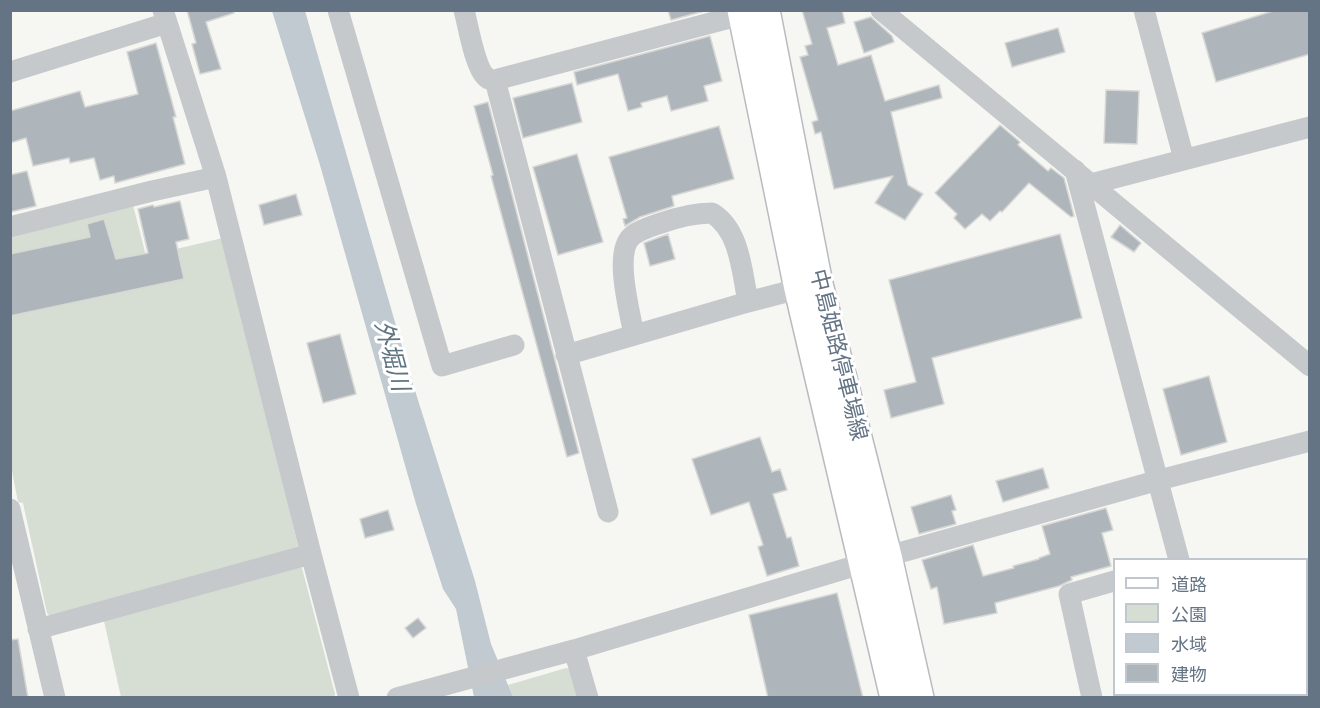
<!DOCTYPE html>
<meta charset="utf-8">
<style>
body{margin:0}
#map{position:relative;width:1320px;height:708px;overflow:hidden;background:#f6f6f2;font-family:"PT Sans Narrow","Noto Sans JP",sans-serif}
canvas{display:block}
.frame{position:absolute;inset:0;border:12px solid #647485;pointer-events:none}
.legend{position:absolute;left:1113px;top:558px;width:195px;height:138px;box-sizing:border-box;background:#fff;border:2px solid #c1c7ce;margin:0;padding:8px 10px;list-style:none;font-size:18px;color:#647485}
.legend li{display:flex;align-items:center;gap:12px;height:30px}
.legend b{width:30px;border:2px solid #c1c7ce}
</style>
<div id="map">
<canvas width="1320" height="708"></canvas>
<div class="frame"></div>
<ul class="legend">
<li><b style="height:8px;background:#fff"></b>道路</li>
<li><b style="height:16px;background:#d6ded3"></b>公園</li>
<li><b style="height:16px;background:#c0cad0"></b>水域</li>
<li><b style="height:16px;background:#afb6bb"></b>建物</li>
</ul>
</div>
<script>
const ctx = document.querySelector('canvas').getContext('2d');
ctx.lineJoin = 'round';
function fill(path, color) { ctx.fillStyle = color; ctx.fill(path, 'evenodd'); }
function trace(path, color, width, dash) { ctx.strokeStyle = color; ctx.lineWidth = width; ctx.lineCap = dash ? 'butt' : 'round'; ctx.setLineDash(dash || []); ctx.stroke(path); }
function label(font, color, halo, rows, align = 'center') {
  ctx.font = font + ' "PT Sans Narrow","Noto Sans JP",sans-serif'; ctx.lineWidth = 6; ctx.setLineDash([]); ctx.textBaseline = 'middle'; ctx.strokeStyle = halo; ctx.fillStyle = color; for (const [text, x, y, turn = 0] of rows) {
    ctx.save(); ctx.translate(x, y); ctx.rotate((+turn || 0) * Math.PI / 180); ctx.textAlign = isNaN(turn) ? turn : align; if (halo) ctx.strokeText(text, 0, 0); ctx.fillText(text, 0, 0); ctx.restore();
  }
}
fill(new Path2D(`
 M133 205 146 256 223 238 298 546 296 553 53 619 47 613 23 503 18 502 11 466 10 238Z
 M298 563 302 568 335 694 334 698 121 697 104 621Z
 M566 668 573 670 581 697H513L508 685Z`), '#d6ded3');
fill(new Path2D(`
 M272 11H305L412 381 475 581 491 644 513 697H474L456 609 443 589 416 504 320 165Z`), '#c0cad0');
const building = new Path2D(`
 M187 10H234V13L206 22 221 69 200 74 192 44 196 43Z
 M668 10H708L671 20Z
 M802 10H842L845 23 827 28 838 65 871 55 885 101 939 85 942 98 891 112 908 185 923 194 905 220 875 203 893 176 834 189 821 132 815 134 812 122 818 120 800 57 808 55 805 46 812 44Z
 M1276 10H1310V54L1216 82 1202 33Z
 M871 17 892 36 894 42 864 53 854 22Z
 M1058 28 1065 52 1012 67 1005 43Z
 M710 36 722 81 704 86 708 101 671 111 667 96 641 103 642 107 628 111 618 74 577 85 574 72Z
 M156 43 176 117H173L185 164 115 183 114 176 100 180 94 158 70 163 69 158 33 166 26 138 10 143V111L80 91 85 107 138 94 127 52Z
 M572 83 582 122 523 138 513 98Z
 M1106 90 1139 91 1137 144 1104 143Z
 M488 102 579 453 567 457 491 176 493 175 474 106Z
 M1000 125 1020 142 1018 145 1048 171 1051 168 1064 178 1074 216 1071 217 1029 183 1002 212 1000 211 990 221 982 214 965 229 954 218 957 214 935 193Z
 M719 126 734 179 672 196 674 206 640 217 625 226 623 219 627 218 609 157Z
 M577 154 603 242 558 255 533 167Z
 M27 171 36 206 10 212V175Z
 M296 194 302 215 264 225 259 205Z
 M180 201 189 239 176 242 184 279 10 316V254L90 237 87 224 104 219 116 259 148 253 138 209 153 205 154 207Z
 M1120 225 1141 243 1134 252 1111 237Z
 M668 234 675 259 650 266 644 243Z
 M1060 234 1082 318 932 358 944 404 891 418 884 390 916 382 889 280Z
 M340 334 356 394 323 403 307 343Z
 M1209 376 1227 442 1181 455 1163 389Z
 M760 437 772 472 780 469 787 490 773 494 787 538 791 537 799 566 767 576 758 547 763 545 749 502 711 515 692 459Z
 M1043 468 1049 488 1003 502 996 481Z
 M951 495 956 510 952 511 956 524 919 534 911 507Z
 M1106 508 1113 530 1102 533 1111 566 1071 577 1072 580 1059 586 995 603 997 613 944 624 937 587 931 589 922 560 973 545 983 576 1014 568 1013 566 1039 559V558L1050 554 1042 526Z
 M388 510 394 530 365 538 360 519Z
 M837 593 863 698H768L749 615Z
 M418 618 426 628 413 638 405 628Z
 M18 639 28 698H10V640Z`);
fill(building, '#afb6bb');
trace(building, '#d7d8d5', 1.5);
const major = new Path2D(`
 M741 10 798 289 894 698
 M766 10 819 284 888 556 920 698`);
trace(major, '#b8bcc0', 30);
trace(new Path2D(`
 M163 10 216 177 311 554 349 698
 M338 10 442 366 514 345
 M464 10C468 25 475 68 486 77 489 80 491 80 495 80L756 11
 M881 10 1310 366
 M1144 10 1184 159
 M10 72 167 23
 M495 80 608 512
 M1075 170 1179 560
 M1091 184 1310 127
 M10 227 152 191 216 177
 M634 335C630 312 613 252 632 236 639 230 649 227 658 224 675 218 693 213 712 213 740 230 742 272 748 302
 M566 355 748 302 813 285
 M10 509 55 698
 M38 629 311 554
 M574 650 588 698
 M1214 694V698
 M397 698 574 650 888 556 1159 480 1310 441
 M1092 698 1069 594 1114 581`), '#c6c9cc', 21);
trace(major, '#fff', 27);
label('22px', '#647485', '#fff', [
 ["中島姫路停車場線",838,355,76]
]);
label('italic 24px', '#5f7682', '#fff', [
 ["外堀川",391,356,75]
]);
</script>
